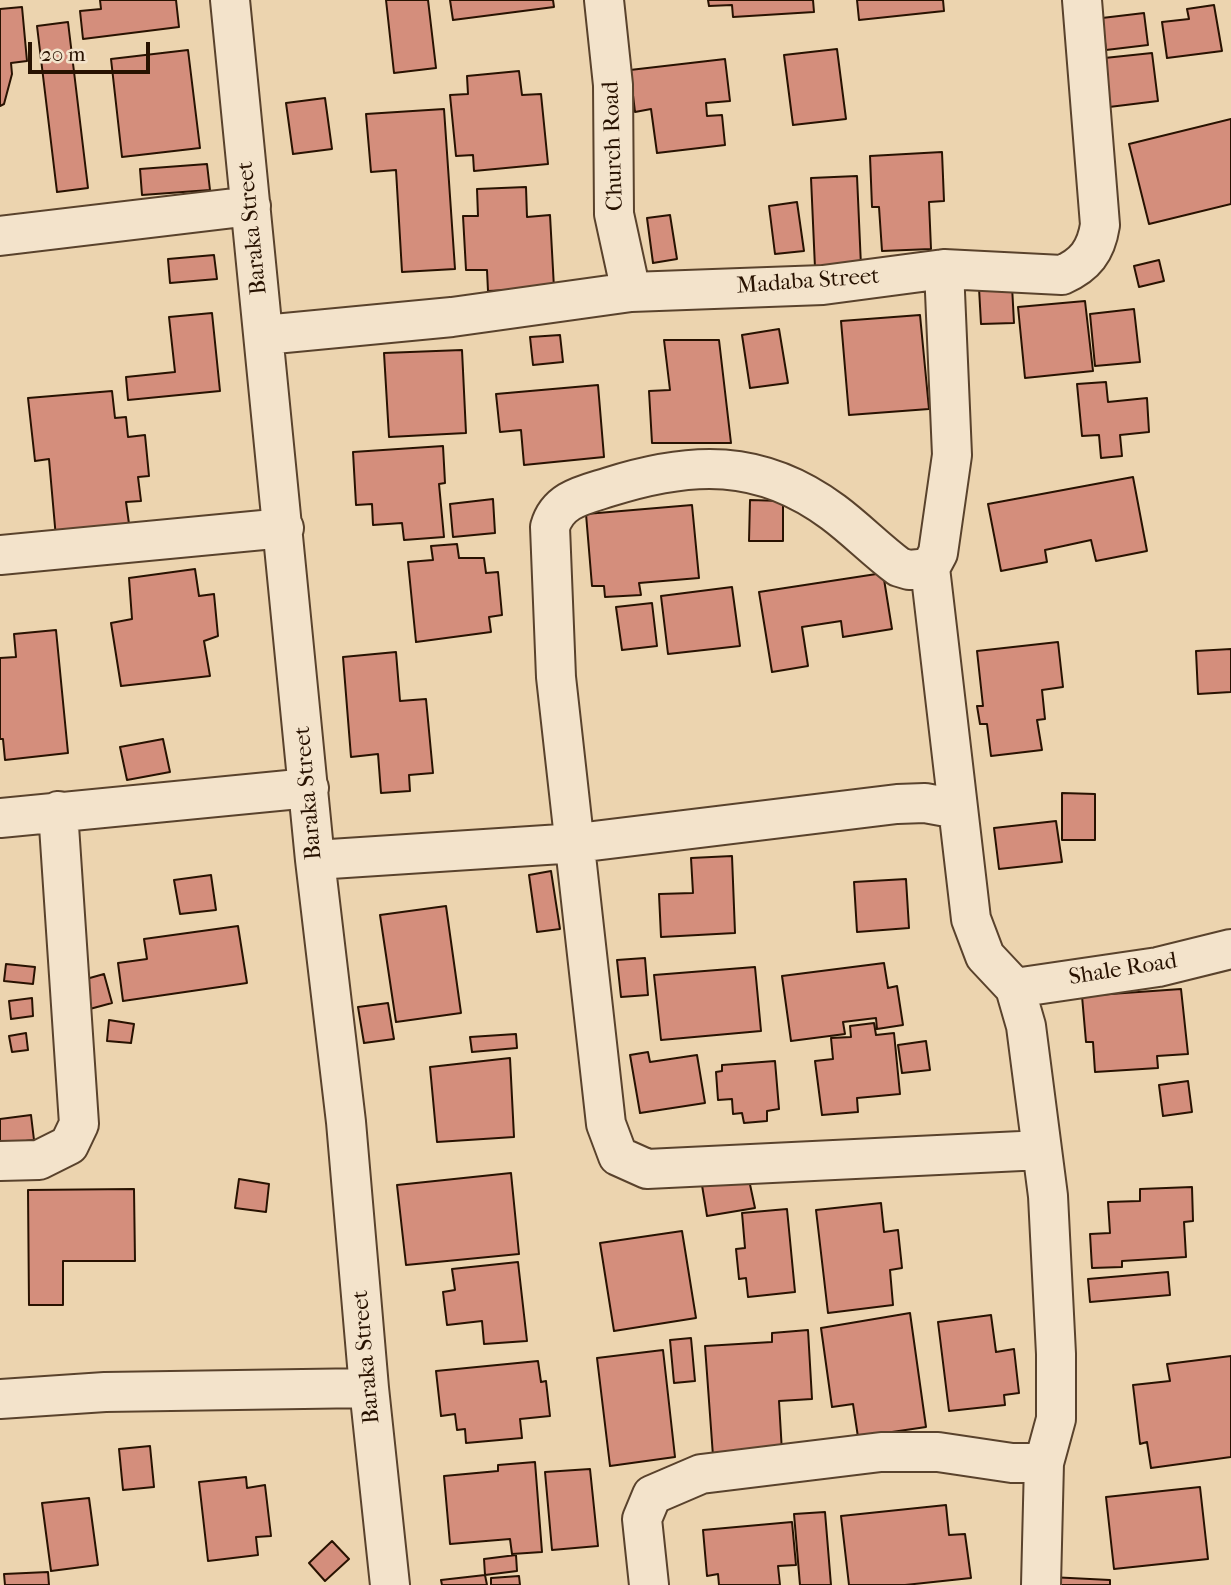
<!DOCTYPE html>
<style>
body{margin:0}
#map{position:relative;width:1231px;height:1585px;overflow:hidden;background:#ecd4af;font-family:"IM FELL French Canon",serif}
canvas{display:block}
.scale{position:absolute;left:28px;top:42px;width:122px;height:32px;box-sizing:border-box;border:4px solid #281201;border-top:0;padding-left:9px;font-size:21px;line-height:24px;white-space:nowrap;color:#281201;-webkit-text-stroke:5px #f3e3cb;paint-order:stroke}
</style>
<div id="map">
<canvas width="1231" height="1585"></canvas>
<div class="scale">20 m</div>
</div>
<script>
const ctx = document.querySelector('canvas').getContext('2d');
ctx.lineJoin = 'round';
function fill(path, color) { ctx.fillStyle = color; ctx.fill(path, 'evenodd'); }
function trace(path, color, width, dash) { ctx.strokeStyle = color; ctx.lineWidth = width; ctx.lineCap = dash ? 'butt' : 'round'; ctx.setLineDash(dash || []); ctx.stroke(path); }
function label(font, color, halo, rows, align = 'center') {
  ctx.font = font + ' "IM FELL French Canon",serif'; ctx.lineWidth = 5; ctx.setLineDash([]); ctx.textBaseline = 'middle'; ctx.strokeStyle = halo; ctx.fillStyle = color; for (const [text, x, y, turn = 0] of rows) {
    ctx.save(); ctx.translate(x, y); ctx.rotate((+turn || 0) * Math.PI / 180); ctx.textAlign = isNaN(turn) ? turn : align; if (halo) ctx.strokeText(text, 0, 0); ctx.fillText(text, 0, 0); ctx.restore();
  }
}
const building = new Path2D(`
 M100 0H176L179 27 83 39 80 11 101 9Z
 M386 0H428L436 68 394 73Z
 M450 0H553L554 7 453 20Z
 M708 0H813L814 12 733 17 732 5 709 6Z
 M857 0H943L944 11 859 20Z
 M1214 5 1222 51 1167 58 1162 22 1189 19 1187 9Z
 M22 7 27 61 11 63 12 74 4 104 0 106V9Z
 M1144 13 1148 45 1106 50 1102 18Z
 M68 22 88 188 57 192 37 26Z
 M837 49 846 119 793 125 784 55Z
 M188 50 200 148 122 157 111 59Z
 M1152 53 1158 101 1101 108 1095 59Z
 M725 59 730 101 706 103 707 116 722 115 725 145 657 153 651 109 635 112 630 70Z
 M519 71 522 95 541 94 548 164 474 171 473 155 456 156 450 95 468 94 467 76Z
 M325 98 332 149 293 154 286 103Z
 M444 109 455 269 402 272 396 170 371 172 366 114Z
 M1231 119V204L1149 224 1129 144Z
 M942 152 944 201 929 202 931 249 882 251 879 207H872L870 156Z
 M207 164 210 190 142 195 140 169Z
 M857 176 861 266 815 268 811 178Z
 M526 187 527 217 550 215 554 288 488 291 487 270H466L463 216H478L477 189Z
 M797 202 804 251 775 254 769 206Z
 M670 215 677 259 653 263 647 218Z
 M214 255 217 279 170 283 168 259Z
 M1159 260 1164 281 1139 287 1134 266Z
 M1012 286 1014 323 981 324 979 288Z
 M1085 301 1093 371 1025 378 1018 307Z
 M1134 309 1140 362 1095 366 1090 314Z
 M212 313 220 391 128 400 126 377 175 372 169 317Z
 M920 315 929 409 849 415 841 321Z
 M779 329 788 383 750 388 742 335Z
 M560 335 563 362 533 365 530 337Z
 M664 340H719L731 443H652L649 391 670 390Z
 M462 350 466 433 389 437 384 353Z
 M1106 382 1108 402 1147 398 1149 432 1120 435 1122 456 1101 458 1099 435 1082 436 1077 384Z
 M598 385 604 457 524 465 521 430 500 432 496 394Z
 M112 391 115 418 126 417 128 437 145 435 149 476 138 477 141 501 126 502 130 531 56 538 49 459 35 461 28 398Z
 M443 446 445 483 439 484 444 537 404 540 402 523 373 525 372 504 356 505 353 452Z
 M1133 477 1147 551 1096 561 1091 540 1045 550 1047 562 1001 571 988 504Z
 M493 499 495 533 453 537 450 504Z
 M750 500 783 501V541H749Z
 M692 505 699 578 639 583 641 595 605 597 604 586H592L586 514Z
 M457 544 459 558H484L486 573 498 572 502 615 489 617 491 632 416 642 408 562 433 560 431 546Z
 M195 569 199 596 214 594 218 636 204 641 210 676 121 686 111 623 132 619 129 578Z
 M883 573 892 629 843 637 841 621 802 627 808 666 772 672 759 592Z
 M732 587 740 646 668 654 661 596Z
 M652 603 657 646 622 650 616 607Z
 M56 630 68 753 5 760 3 739H0V658L16 657 14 634Z
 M1058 642 1063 687 1042 690 1045 719 1037 720 1042 750 991 756 987 724H980L977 706H983L977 651Z
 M1231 649V692L1198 694 1196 651Z
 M396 652 400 701 426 699 433 773 409 775 410 791 381 793 378 754 351 757 343 657Z
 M163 739 170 772 127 780 120 747Z
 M1062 793 1095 794V840H1062Z
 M1056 821 1062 862 999 869 994 828Z
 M732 856 735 933 661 937 659 894 693 893 691 858Z
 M551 871 560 929 537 932 529 875Z
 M211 875 216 910 180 914 174 880Z
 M906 879 909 928 857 932 854 882Z
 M446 906 461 1013 396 1022 380 915Z
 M238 926 247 983 123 1001 118 963 147 959 144 939Z
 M645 958 648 995 621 997 617 960Z
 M884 963 888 988 897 986 903 1025 877 1029 876 1018 843 1022 845 1034 791 1041 782 976Z
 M6 964 35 967 33 984 4 981Z
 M755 967 761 1031 661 1040 654 975Z
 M104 974 112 1003 86 1010 79 981Z
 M1181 989 1188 1054 1157 1056 1158 1068 1095 1072 1093 1042H1086L1082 996Z
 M32 998 33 1016 11 1019 9 1001Z
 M388 1003 394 1039 364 1043 358 1007Z
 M109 1020 134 1024 131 1043 107 1041Z
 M874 1023 876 1035 894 1033 900 1094 857 1098 858 1112 822 1115 815 1061 833 1059 831 1038 851 1037 850 1026Z
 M26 1033 28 1050 12 1052 9 1036Z
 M516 1034 517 1048 472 1052 470 1037Z
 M926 1041 930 1070 902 1073 898 1045Z
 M648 1052 650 1062 697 1055 705 1103 640 1113 630 1055Z
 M510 1058 514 1137 437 1142 430 1067Z
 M775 1061 779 1109 767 1111V1121L744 1123 742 1113 733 1114 732 1099 718 1100 716 1072 722 1071V1065Z
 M1188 1081 1192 1112 1163 1116 1159 1085Z
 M31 1115 34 1140 0 1144V1119Z
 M511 1173 519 1254 406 1265 397 1185Z
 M748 1175 755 1208 707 1216 701 1179Z
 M239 1179 269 1184 266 1212 235 1208Z
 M1192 1187 1193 1221 1184 1222 1186 1257 1122 1261V1267L1092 1268 1090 1234 1110 1233 1108 1202 1140 1201V1189Z
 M134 1189 135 1261H63V1305H29L28 1190Z
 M881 1203 884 1232 898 1230 902 1268 890 1270 893 1305 828 1313 816 1210Z
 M787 1209 795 1292 748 1297 746 1278 739 1279 736 1249 745 1248 742 1213Z
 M682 1231 696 1318 614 1331 600 1243Z
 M518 1262 527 1341 484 1344 482 1321 447 1325 443 1292 455 1290 452 1269Z
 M1168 1272 1170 1295 1090 1302 1088 1279Z
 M910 1313 926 1427 858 1437 853 1404 832 1407 821 1328Z
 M991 1315 996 1352 1014 1349 1019 1393 1004 1395 1005 1405 949 1411 938 1322Z
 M808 1330 812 1399 779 1401 782 1452 713 1456 705 1346 772 1342V1333Z
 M691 1338 695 1381 674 1383 670 1340Z
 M663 1350 675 1457 610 1466 597 1358Z
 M1231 1356V1457L1151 1468 1147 1442 1140 1444 1133 1385 1170 1381 1167 1364Z
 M538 1361 541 1382 546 1381 550 1416 520 1419 522 1438 466 1443 465 1429 457 1430 455 1414 441 1416 436 1371Z
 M150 1446 154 1487 123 1490 119 1449Z
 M535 1462 542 1552 512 1554 510 1539 450 1544 444 1476 498 1471V1465Z
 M590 1469 598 1546 552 1550 545 1472Z
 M246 1477 247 1488 265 1485 271 1536 256 1537 258 1555 208 1561 199 1482Z
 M1200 1487 1208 1559 1114 1569 1106 1497Z
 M89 1498 98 1565 51 1571 42 1503Z
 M946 1505 949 1535 965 1534 971 1578 905 1585H849L841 1516Z
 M825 1512 831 1585H800L794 1514Z
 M792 1522 796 1565 778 1566 780 1585H719L718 1574 707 1576 703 1530Z
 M332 1541 349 1559 325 1581 309 1563Z
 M516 1555 517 1571 485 1575 484 1559Z
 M48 1572 49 1585H5L4 1574Z
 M485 1575 487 1585H442L441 1580Z
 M519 1576 520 1585H491V1578Z
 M1050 1577 1110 1580V1585H1050Z`);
fill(building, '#d48e7c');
trace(building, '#281201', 2);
const street = new Path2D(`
 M230 0 315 860 346 1122 369 1388 390 1585
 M604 0 613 85 614 214 631 292
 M0 236 251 206
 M944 269 952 455 938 553 930 568 909 570 899 567C876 550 856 529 833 512 760 458 691 461 609 487 584 495 558 499 550 527L556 677 606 1124 618 1156 647 1169 1042 1150
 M264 335 452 317 631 292 823 285 944 269 1062 275C1085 265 1096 251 1100 225L1082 0
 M0 555 284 528
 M930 568 971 919 985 956 1015 988 1026 1026 1048 1196 1056 1354V1419L1044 1463 1041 1585
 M0 818 309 788
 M315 860 577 843 897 804 925 803 958 809
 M1015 988 1158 967 1231 949
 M0 1161 39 1160 69 1145 79 1124 58 811
 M0 1399 105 1392 369 1388
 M649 1585 642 1519 652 1495 701 1474 881 1452H938L1012 1463H1044`);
trace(street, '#59422c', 42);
trace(street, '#f3e3cb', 38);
label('23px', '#281201', '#f3e3cb', [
 ["Church Road",614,146,-92],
 ["Baraka Street",253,228,-96],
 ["Madaba Street",808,282,-4],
 ["Baraka Street",309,793,-95],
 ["Shale Road",1123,970,-9],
 ["Baraka Street",367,1357,-95]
]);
</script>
